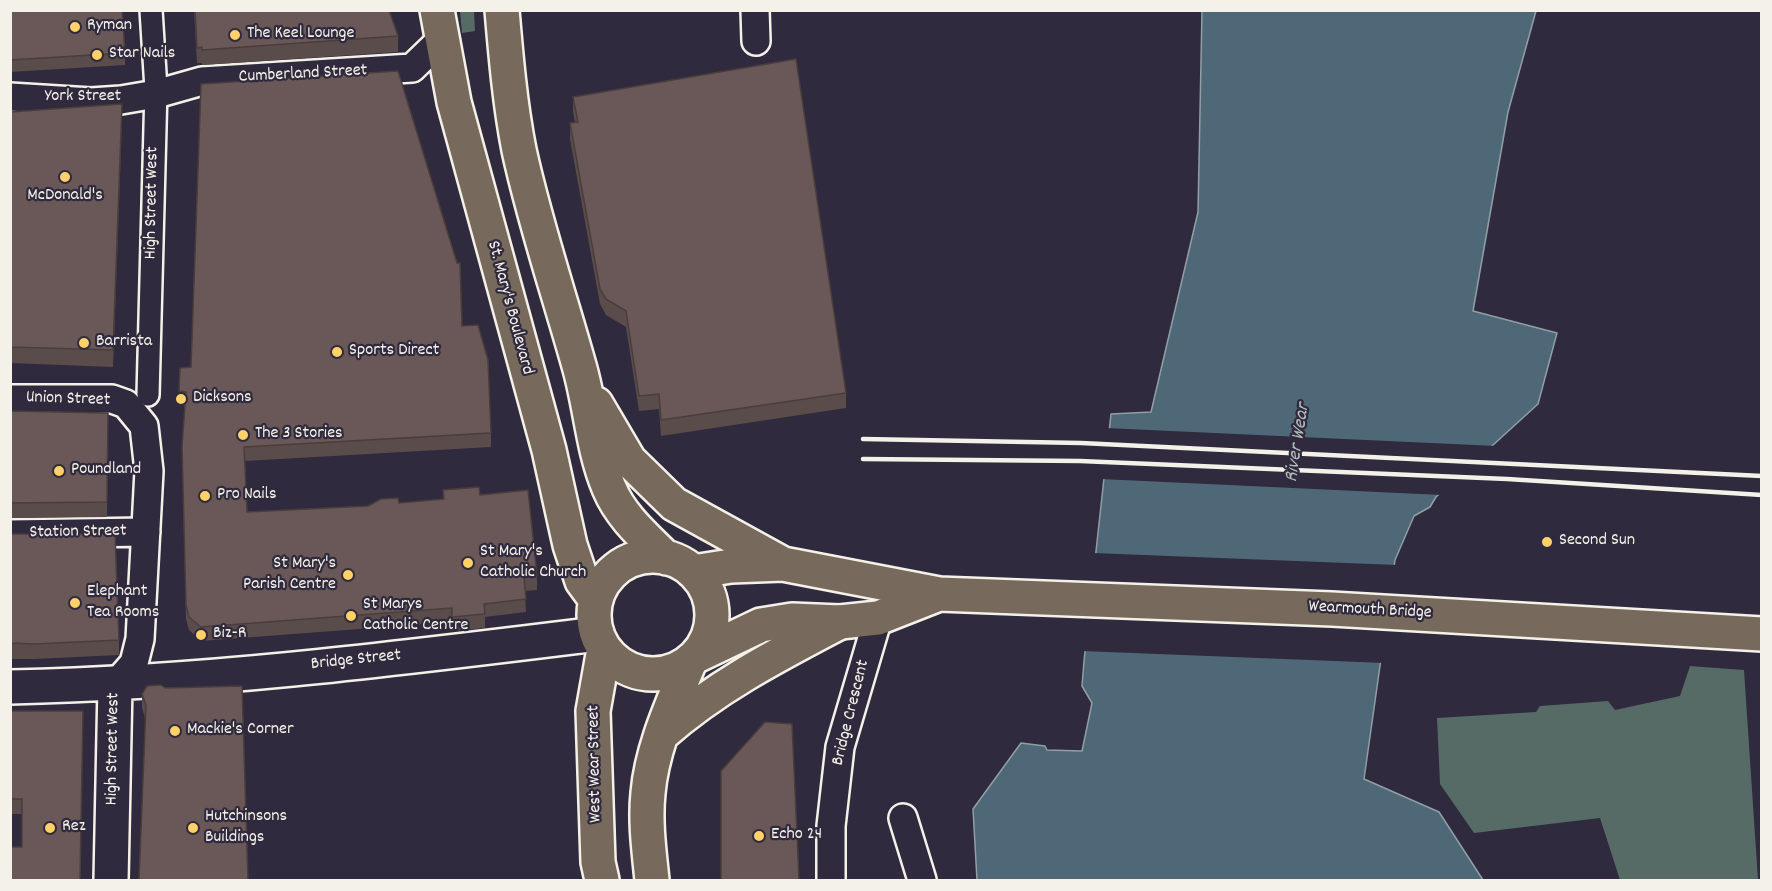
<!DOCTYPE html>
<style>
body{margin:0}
#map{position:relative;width:1772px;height:891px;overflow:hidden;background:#2f2a3d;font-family:Dekko,sans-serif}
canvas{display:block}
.frame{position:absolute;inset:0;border:12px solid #f4f1e8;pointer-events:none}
</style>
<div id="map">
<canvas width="1772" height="891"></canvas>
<div class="frame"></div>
</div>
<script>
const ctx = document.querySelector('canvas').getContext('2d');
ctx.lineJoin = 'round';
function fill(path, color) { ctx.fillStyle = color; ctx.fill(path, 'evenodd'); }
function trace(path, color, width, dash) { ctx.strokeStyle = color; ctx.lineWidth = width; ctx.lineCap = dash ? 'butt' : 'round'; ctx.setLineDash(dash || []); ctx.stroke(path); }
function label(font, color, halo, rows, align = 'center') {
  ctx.font = font + ' Dekko,sans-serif'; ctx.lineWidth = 4.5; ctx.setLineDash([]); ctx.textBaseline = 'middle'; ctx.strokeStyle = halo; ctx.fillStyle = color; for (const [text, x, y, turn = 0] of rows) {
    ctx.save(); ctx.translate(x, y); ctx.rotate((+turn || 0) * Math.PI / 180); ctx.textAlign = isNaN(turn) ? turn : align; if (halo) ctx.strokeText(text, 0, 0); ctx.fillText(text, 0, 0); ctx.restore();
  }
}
fill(new Path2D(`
 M460 11H474L475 31 462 33Z
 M1690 666 1744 670 1758 880H1620L1600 818 1474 833 1440 784 1437 718 1536 712 1540 706 1608 701 1615 710 1680 696Z`), '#566b65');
const water = new Path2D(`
 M1202 11H1536L1508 112 1473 311 1557 333 1538 404 1436 497 1430 507 1414 516 1395 560 1364 779 1439 812 1483 880H977L973 809 1021 743 1045 746 1047 750 1082 751 1092 703 1082 686 1084 661 1111 414 1151 412 1198 212Z`);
fill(water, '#4f6878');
trace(water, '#919fa5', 1.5);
fill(new Path2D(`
 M1106 428 1496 446 1442 495 1101 479Z
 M1093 553 1397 565 1385 663 1082 651Z`), '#2f2a3d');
const pedestrian = new Path2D(`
 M148 395 156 89 151 10`);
const minor = new Path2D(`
 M755 10 756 41
 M10 97 91 102 121 100 156 94 202 81 412 68 441 40
 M10 399H112L126 404 144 426 149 471 140 639 134 663 115 685
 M10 534 146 532
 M903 818 922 880
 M831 880V826L840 747 878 618`);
const tertiary = new Path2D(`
 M10 687C206 683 402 658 597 634
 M111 880 115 685`);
const primary = new Path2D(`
 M662 734C715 687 777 655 840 622
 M602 880 598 862 593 711 604 649
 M652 880C649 851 645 822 648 793 652 747 673 703 690 661`);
const trunk = new Path2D(`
 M437 10 454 102 549 450 570 545 582 581 596 600
 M502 10C506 57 510 104 519 150 535 224 560 297 580 369 591 409 593 450 609 488 621 517 645 537 666 558
 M596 404 629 460 674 504 783 564
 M594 615a59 59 0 1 1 118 0a59 59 0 1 1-118 0Z
 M693 572 731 566 783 564 939 594 1332 609 1762 634
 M696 656 761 625 792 620 840 622 878 618 939 594`);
trace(pedestrian, '#f4f1e8', 26);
trace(minor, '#f4f1e8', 32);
trace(tertiary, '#f4f1e8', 38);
trace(primary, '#f4f1e8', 38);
trace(trunk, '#f4f1e8', 38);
trace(pedestrian, '#2f2a3d', 21);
trace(minor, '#2f2a3d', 27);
trace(tertiary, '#2f2a3d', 33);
trace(primary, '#77695c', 33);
trace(trunk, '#77695c', 33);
trace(new Path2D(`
 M863 439 1081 443 1762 476
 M863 459 1080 461 1507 479 1762 495`), '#f4f1e8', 4.5);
fill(new Path2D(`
 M10 10 125 53V65L10 72Z
 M194 10H389L398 36V52L202 65V63H197Z
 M573 97 846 393V408L661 436 659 409 639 411 626 327 606 315 600 304 570 139V123H575L573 112Z
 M10 112 122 120 113 367 10 363Z
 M462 326 491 433V447L245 461 247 512 368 506 443 499V490L480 495 537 576V590L525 591 526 612 485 617V628L452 631V622L201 641 189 630 186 619 182 459 185 406 179 405V391L191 367Z
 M10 411 108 413 107 517 10 518Z
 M10 534 119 640V655L35 659H10Z
 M165 688 145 718 142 708V694Z
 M10 711H83L22 847V814H10Z`), '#5a4c4b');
fill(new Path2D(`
 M122 104V120L113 367V350Z`), '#4a3e3d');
const building = new Path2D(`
 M10 10H122L125 53 10 60Z
 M195 10H389L398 36 202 50V47L197 48Z
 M796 59 846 393 661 420 659 394 639 396 626 311 606 299 600 289 570 123 578 122 573 97Z
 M398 71 457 263H460L462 326 478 325 488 360 491 433 244 447 247 512 368 506 381 499 398 498 399 503 444 499 443 490 479 487 480 495 528 490 537 576 524 577 526 599 484 604 485 614 452 617V608L201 627 189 617 186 605 182 446 186 392 179 391 180 368 191 367 201 84Z
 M122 104 113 350 10 347V112Z
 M10 411 108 413 107 502 10 503Z
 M10 534H115L119 640 35 644 10 643Z
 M161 685 165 688 242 686 248 880H139L146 705 142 694 147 686Z
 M10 711H83L80 880H10V847H22V799H10Z
 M765 722 792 724 799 880H721V771Z`);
fill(building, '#695857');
trace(building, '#4a3e3d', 1.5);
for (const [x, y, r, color] of [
 [75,27,6,"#ffd166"],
 [235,35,6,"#ffd166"],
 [97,55,6,"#ffd166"],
 [65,177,6,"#ffd166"],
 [84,343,6,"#ffd166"],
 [337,352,6,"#ffd166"],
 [181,399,6,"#ffd166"],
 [243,435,6,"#ffd166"],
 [59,471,6,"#ffd166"],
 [205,496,6,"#ffd166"],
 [1547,542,6,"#ffd166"],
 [468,563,6,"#ffd166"],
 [348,575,6,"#ffd166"],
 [75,603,6,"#ffd166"],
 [351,616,6,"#ffd166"],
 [201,635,6,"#ffd166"],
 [175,731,6,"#ffd166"],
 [50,828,6,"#ffd166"],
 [193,828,6,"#ffd166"],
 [759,836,6,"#ffd166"]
]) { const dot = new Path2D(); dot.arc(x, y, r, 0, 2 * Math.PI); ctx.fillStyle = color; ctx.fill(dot); trace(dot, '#2f2a3d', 2); }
label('18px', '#f4f1e8', '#2f2a3d', [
 ["Ryman",87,27],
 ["The Keel Lounge",247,35],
 ["Star Nails",109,55],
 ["McDonald's",65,197,"center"],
 ["Barrista",96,343],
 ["Sports Direct",349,352],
 ["Dicksons",193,399],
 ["The 3 Stories",255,435],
 ["Poundland",71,471],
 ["Pro Nails",217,496],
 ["Second Sun",1559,542],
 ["St Mary's",480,553],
 ["Catholic Church",480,574],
 ["St Mary's",336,565,"right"],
 ["Parish Centre",336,586,"right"],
 ["Elephant",87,593],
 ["Tea Rooms",87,614],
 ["St Marys",363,606],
 ["Catholic Centre",363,627],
 ["Biz-R",213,635],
 ["Mackie's Corner",187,731],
 ["Hutchinsons",205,818],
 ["Buildings",205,839],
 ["Rez",62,828],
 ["Echo 24",771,836]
], 'left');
label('18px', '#f4f1e8', '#2f2a3d', [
 ["Cumberland Street",303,75,-3],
 ["York Street",83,98],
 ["High Street West",153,203,-89],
 ["St. Mary's Boulevard",509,308,75],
 ["Union Street",68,400,2],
 ["Station Street",78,533,-1],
 ["Wearmouth Bridge",1370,611,3],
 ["Bridge Street",356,661,-6],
 ["Bridge Crescent",852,713,-76],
 ["High Street West",114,749,-89],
 ["West Wear Street",596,764,-91]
]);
label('italic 20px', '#b2babb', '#2f2a3d', [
 ["River Wear",1299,443,-81]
]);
</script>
